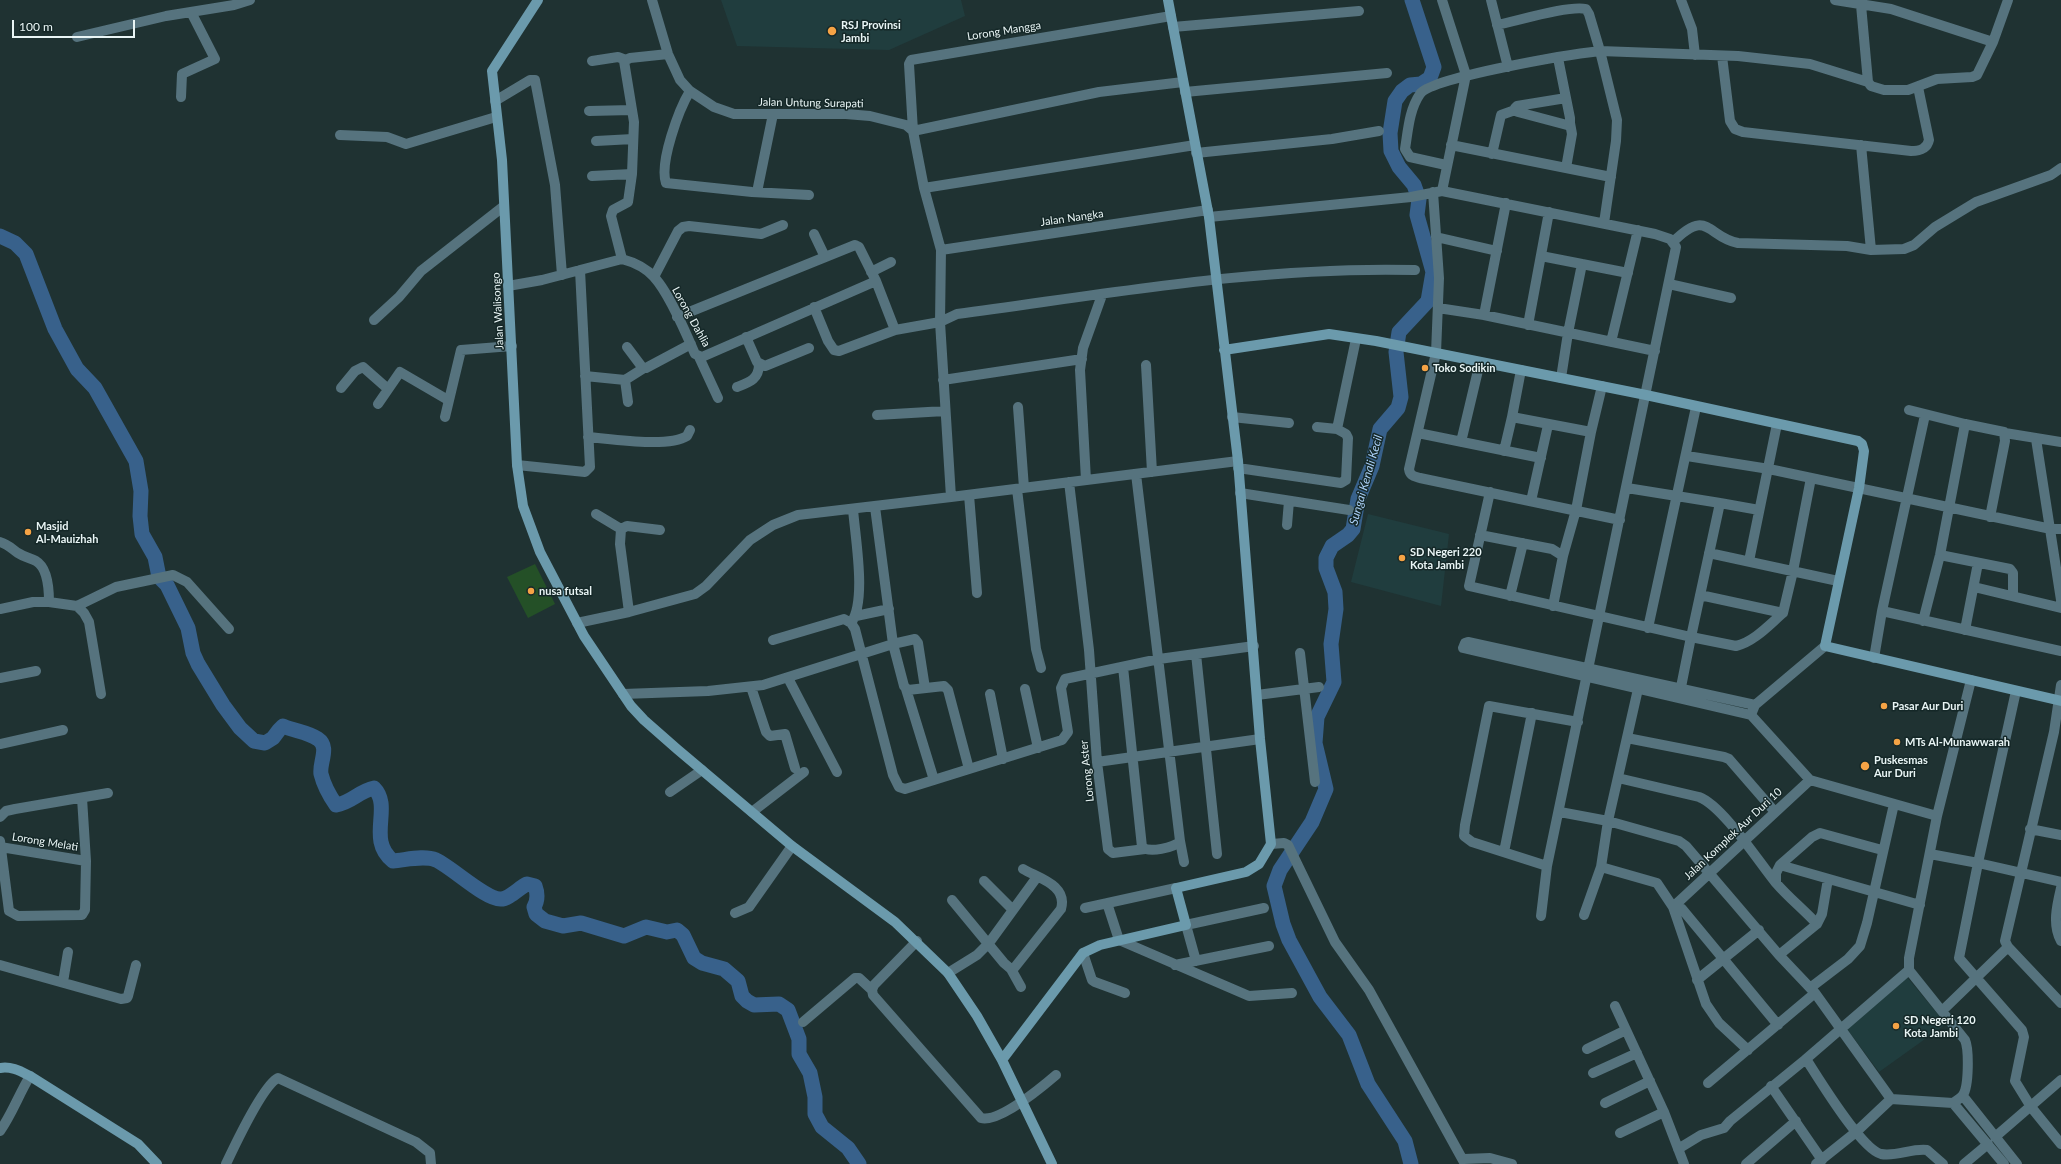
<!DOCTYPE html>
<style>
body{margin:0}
#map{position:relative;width:2061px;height:1164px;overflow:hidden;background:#1f3232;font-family:Lato,sans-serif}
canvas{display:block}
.scale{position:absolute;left:12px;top:20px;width:123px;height:18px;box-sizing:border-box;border:2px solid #e9f5f5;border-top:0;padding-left:5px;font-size:12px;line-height:14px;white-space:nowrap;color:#e9f5f5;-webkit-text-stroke:3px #152828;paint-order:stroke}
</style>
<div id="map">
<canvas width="2061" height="1164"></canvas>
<div class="scale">100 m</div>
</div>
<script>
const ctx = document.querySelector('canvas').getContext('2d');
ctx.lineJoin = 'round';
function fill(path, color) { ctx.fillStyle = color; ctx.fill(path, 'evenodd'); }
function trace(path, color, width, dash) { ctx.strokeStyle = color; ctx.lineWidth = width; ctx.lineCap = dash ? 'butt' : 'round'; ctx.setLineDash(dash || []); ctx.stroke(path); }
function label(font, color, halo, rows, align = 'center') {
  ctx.font = font + ' Lato,sans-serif'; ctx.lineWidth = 3; ctx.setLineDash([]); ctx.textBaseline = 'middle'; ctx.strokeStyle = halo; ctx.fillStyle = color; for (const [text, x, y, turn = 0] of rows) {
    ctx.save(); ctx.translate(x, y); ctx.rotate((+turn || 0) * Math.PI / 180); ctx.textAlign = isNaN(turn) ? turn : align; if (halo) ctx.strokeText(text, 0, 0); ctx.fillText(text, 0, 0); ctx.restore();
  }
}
fill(new Path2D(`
 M721 0H961L965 16 889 50 737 46Z
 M1368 514 1449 534 1441 606 1351 582Z
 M1907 977 1946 1024 1879 1072 1847 1029Z`), '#203d3e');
fill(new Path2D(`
 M535 564 555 604 528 618 507 577Z`), '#245027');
trace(new Path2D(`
 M0 236 15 243 26 254 55 329 77 369 95 388 136 461 141 491 140 516 142 534 155 557 159 577 167 585 188 628 193 653 198 664 223 705 240 728 254 741 265 743 273 738 279 730 283 726C294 731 308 732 318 739 330 747 319 763 321 774 324 786 329 795 336 805 351 803 359 791 374 788 393 807 366 840 393 861 406 860 424 855 436 860 453 868 486 900 501 899 509 899 520 887 527 884L535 886C538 894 538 900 534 907L536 914 545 921 563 926 581 923 624 936 646 927 667 932 677 930 683 935 694 958 702 963 724 969 738 981 742 996 747 1001 754 1005 779 1004 788 1010 799 1039V1054L810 1073 815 1097V1114L822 1127 848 1148 859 1164
 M1411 1164 1405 1141 1368 1084 1349 1035 1320 997 1289 940 1283 924 1274 886 1280 870 1312 822 1326 789 1315 743 1317 717 1334 682 1331 644 1336 609 1335 592 1326 568V558L1332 546 1348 535 1353 529 1358 499 1372 466 1380 429 1398 408 1401 397 1396 352 1399 332 1428 301 1433 272 1417 215 1419 199 1414 185 1399 167 1391 151 1390 133 1395 101 1402 91 1410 85 1421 84 1430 78 1434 67 1412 0`), '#38618b', 15);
trace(new Path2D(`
 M652 0 668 54 680 80 690 91 714 107 734 114H846L870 116 906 125 913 131 924 188 941 250 940 322 895 330 839 351 834 350 828 341 814 307
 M1491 0 1508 67
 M1681 0 1692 29 1695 55
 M1835 0 1891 9 1993 42
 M1497 25C1517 21 1569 5 1586 9L1589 14 1600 51 1738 56 1810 64 1868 82 1861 5
 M1173 27 1359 11
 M77 37 166 16 234 5 250 0
 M1722 56 1730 121 1735 129 1743 132 1911 151C1920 151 1927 149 1929 140L1918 87
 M1558 58 1570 118V123L1567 125 1518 112 1515 108 1517 106 1566 98
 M592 61 618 57 626 60
 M1868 82 1871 86 1884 90H1908L1937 79 1972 77 1977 75 1993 42 2008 0
 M690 91C679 109 659 163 666 183L752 192 809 195
 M1185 92 1387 73
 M181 97 182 74 215 59 191 12
 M495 101 530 80H535L555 185 562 275
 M589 111 632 110
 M913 131 909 64 911 60 1171 16
 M913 131 1099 92 1183 82
 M340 135 387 137 406 144 496 117
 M596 141 633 139
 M1451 145 1611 177
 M1861 145 1871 250
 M1196 153 1332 139 1379 131
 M1492 154 1501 115 1515 110
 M1446 165 1410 157 1405 149C1408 131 1409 110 1420 94 1431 77 1573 54 1600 51L1617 120 1616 141 1604 223
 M1566 168 1572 134 1570 123
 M592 176 632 174
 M924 188 1195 145
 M1442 191 1466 75 1442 0
 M757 192 773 114
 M1433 192 1439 278 1436 353 1409 469C1410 476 1414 476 1420 478L1620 520
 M1209 217 1411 197 1442 191 1655 234 1670 239 1676 247 1547 866 1541 916
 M814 234 825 257
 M1436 237 1497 251
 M1673 242C1708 207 1707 237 1738 243L1847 246 1871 250 1904 249 1914 245 1935 227 1976 202 2051 175 2061 168
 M941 250 1208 210
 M1541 256 1628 273
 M622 259 611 216 613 210 628 202 632 174 634 122 624 61 630 58 668 54
 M871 272 891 262
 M654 277 678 231 683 227 689 226 761 234 783 225
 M1669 284 1731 298
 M508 286 542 280 622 259C633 262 646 268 654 277 669 293 686 333 695 354L702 357 876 281
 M1438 308 1484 315 1655 351
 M1484 315 1506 203
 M677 317 855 245 859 247 876 281 895 330
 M374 320 399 297 421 271 504 206
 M1528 325 1549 212
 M746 337 757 362 765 366 809 348
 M1611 342 1638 230
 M627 347 642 367 646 368 691 344
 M699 357 718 398
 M1146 365 1152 472
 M1521 370 1512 417 1591 432 1602 386
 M585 376 625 380 628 402
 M1561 378 1568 333 1582 264
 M625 380 644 368
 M943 380 1082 359
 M737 387C750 382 759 379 759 364
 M341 388 355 371 363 367 388 389
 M378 404 400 372 448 400
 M1018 407 1024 488
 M1909 410 1965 424 2004 432 2005 441 1990 517
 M877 415 945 411
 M445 417 461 350 512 346
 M1232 417 1289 423
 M1317 427 1337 429
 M1418 433 1541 458
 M2005 433 2061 442
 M588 437C612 439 668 448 687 436L690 430
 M2036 439 2061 600
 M1461 442 1480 362
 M1504 451 1512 417
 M1687 456 1769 469 2051 529H2061
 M517 465 585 472 590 467 580 270
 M1238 468 1341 483 1346 480 1348 438 1346 434 1337 429 1356 339
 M1086 480 1080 370 1083 348 1102 295
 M1069 482 1089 650 1097 762 1108 849 1113 853 1145 849
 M1017 489 1036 649 1041 668
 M1490 492 1469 586 1691 637 1720 503 1627 488
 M1240 493 1349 510
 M969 495 977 593
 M951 497 1238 461
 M1531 501 1548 425
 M1720 503 1759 510
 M875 507 893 644 904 686 908 690 944 686 948 690 969 769
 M596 514 621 529
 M1287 525 1289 501
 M1480 535 1552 549 1563 556 1553 606
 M0 542C8 544 12 549 18 553 24 557 30 558 36 561 48 568 49 590 49 602
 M1709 553 1838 581
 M1940 555 2010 569 2013 573V596
 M1563 556 1576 510 1591 432
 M1749 561 1777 424
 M1974 587 2061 608
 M1700 595 1783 613 1793 571 1811 478
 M1510 596 1523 543
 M77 606 116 587 173 575 187 582 229 629
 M0 609 33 602H49L77 606 84 613 89 622 101 694
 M1882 611 1925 415
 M629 612 620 544 621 529 627 526 660 530
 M856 616 889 609
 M1923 621 1940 555 1965 424
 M577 623 629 612 695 594 706 586 750 540 773 525 798 515 951 497 940 322 957 314C1108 294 1261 266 1415 270
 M851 623C867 601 855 537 853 509
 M1648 628 1696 407
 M1965 630 1978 563
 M773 640 844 619 851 623 855 629 893 775 899 787 905 789 1062 740 1068 732 1061 688 1065 679 1159 659 1254 646
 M1825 646 1755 705 1751 715 1810 780 1937 816
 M1300 653 1315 782
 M1196 654 1217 854
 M1874 658 1882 611 2061 651
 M1123 667 1142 847C1149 853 1174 848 1180 841L1136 474
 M0 678 36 671
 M788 678 837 772
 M2061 685 2054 732 2005 941 2008 947 2061 1003
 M751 687 766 732 770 736 785 734 795 768
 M1681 687 1691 637 1736 646C1754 642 1770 624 1783 613
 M906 689 934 780
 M1025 689 1038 748
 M2016 691 1978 863 2061 882
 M623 694 708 691 763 685 893 644 915 639 918 643 925 688
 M990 694 1003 759
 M1257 695 1319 687
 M1751 715 1463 648 1465 643 1468 642 1755 705
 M1627 738 1724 757 1729 759 1775 812
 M0 744 63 730
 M1097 762 1260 739
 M1618 778 1699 797C1723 806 1758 861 1776 883 1788 897 1804 910 1817 924L1822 914 1828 879
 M670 792 702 770
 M752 812 804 772
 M1560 812 1608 821 1679 841 1686 846 1779 955 1815 993 1891 1099
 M0 817 6 811 15 809 108 793
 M2030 829 2061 835
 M0 841 9 911 18 916 82 915 85 910 86 861 82 798
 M1180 841 1184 862
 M1271 844 1284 843 1288 845 1335 942 1369 990 1465 1164
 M0 847 86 861
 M1504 852 1532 713
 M1930 854 1978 863 1959 958 2022 1030 2024 1037 2015 1081 2031 1107 2061 1144
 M1780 865 1812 837 1820 833 1882 850
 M1547 866 1472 842 1464 836 1465 825 1489 706 1578 722
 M1601 867 1657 883 1673 907 1682 909 1778 1025
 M984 881 1013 910
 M1776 883V873L1780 865 1920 905
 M2061 888C2057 905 2052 925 2061 941
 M952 900 1004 963 1011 969 1015 967 1061 909C1068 885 1038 878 1023 869
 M1107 903 1119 940 1249 996 1292 993
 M1085 908 1176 888
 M735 913 749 907 792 846
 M1584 915 1601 867 1608 821 1638 689
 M917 941 874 985 872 990 873 995 981 1118C999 1123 1042 1087 1056 1075
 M1083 953 1092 980 1095 982 1125 993
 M1779 955 1817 924
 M1196 961 1186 925 1264 908
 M0 965 121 999 127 998 128 996 136 965
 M1175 965 1269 946
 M1011 969 1021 987
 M948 973 977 955 989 943 1037 877
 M1697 980 1759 930
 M63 982 68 952
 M1810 988 1848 959 1860 946 1867 923 1894 804
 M1615 1006 1664 1112 1684 1164
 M1942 1011 2008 947
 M803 1022 855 978H859L872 990
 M1587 1049 1626 1030
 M1748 1050 1719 1023 1706 1004 1673 907 1810 780
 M1806 1059C1819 1079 1861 1149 1881 1154 1896 1157 1912 1148 1927 1150L1943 1164
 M1593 1073 1637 1053
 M1708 1083 1815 993
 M1771 1086 1822 1160
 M1963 1096 2017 1164
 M1605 1103 1650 1081
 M1953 1103 2004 1164
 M0 1131C12 1114 19 1094 30 1076
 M1620 1133 1664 1112
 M1995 1137 2061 1080
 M1678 1149 1701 1135 1724 1128 1730 1121 1806 1059 1909 970
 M1464 1159 1490 1158 1512 1164
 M226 1164C234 1147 263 1085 278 1078L416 1142 430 1153 431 1164
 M1746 1164 1796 1121
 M1816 1164 1856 1132 1891 1099 1953 1103C1956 1101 1961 1098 1963 1095 1969 1086 1969 1049 1965 1040L1909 970V958L1937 816 1971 680
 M1964 1164 1988 1144`), '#56737e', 10);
trace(new Path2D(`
 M538 0 492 71 502 160 517 465 523 506 540 552 584 636 631 706 644 720 677 749 792 846 895 922 948 973 977 1016 1002 1060 1052 1164
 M1224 350 1329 334 1376 341 1646 395 1858 441 1862 444 1864 451 1859 488 1825 646 2061 701
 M1002 1060 1083 953 1100 945 1186 925 1176 888 1246 872 1259 864 1271 844 1260 739 1238 461 1209 217 1168 0
 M0 1068C11 1066 20 1071 30 1076L138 1144 157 1164`), '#6b9aac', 10);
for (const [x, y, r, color] of [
 [832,31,5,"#f5a345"],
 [1425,368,4,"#f5a345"],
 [28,532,4,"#f5a345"],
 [1402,558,4,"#f5a345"],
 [531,591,4,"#f5a345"],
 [1884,706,4,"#f5a345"],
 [1897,742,4,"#f5a345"],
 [1865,766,5,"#f5a345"],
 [1896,1026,4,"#f5a345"]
]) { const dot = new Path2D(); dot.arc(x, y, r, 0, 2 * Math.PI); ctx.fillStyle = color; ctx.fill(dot); trace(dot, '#152828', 1.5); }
label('bold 11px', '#e9f5f5', '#152828', [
 ["RSJ Provinsi",841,25],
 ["Jambi",841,38],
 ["Toko Sodikin",1433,368],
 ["Masjid",36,526],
 ["Al-Mauizhah",36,539],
 ["SD Negeri 220",1410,552],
 ["Kota Jambi",1410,565],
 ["nusa futsal",539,591],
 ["Pasar Aur Duri",1892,706],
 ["MTs Al-Munawwarah",1905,742],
 ["Puskesmas",1874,760],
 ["Aur Duri",1874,773],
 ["SD Negeri 120",1904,1020],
 ["Kota Jambi",1904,1033]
], 'left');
label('11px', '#e9f5f5', '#152828', [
 ["Lorong Mangga",1004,31,-9],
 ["Jalan Untung Surapati",811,103,1],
 ["Jalan Nangka",1072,218,-8],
 ["Jalan Walisongo",498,311,-93],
 ["Lorong Dahlia",691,317,61],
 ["Lorong Aster",1087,771,-96],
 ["Jalan Komplek Aur Duri 10",1733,834,-43],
 ["Lorong Melati",45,842,9]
]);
label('italic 12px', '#aacff6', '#152828', [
 ["Sungai Kenali Kecil",1366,480,-74]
]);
</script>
